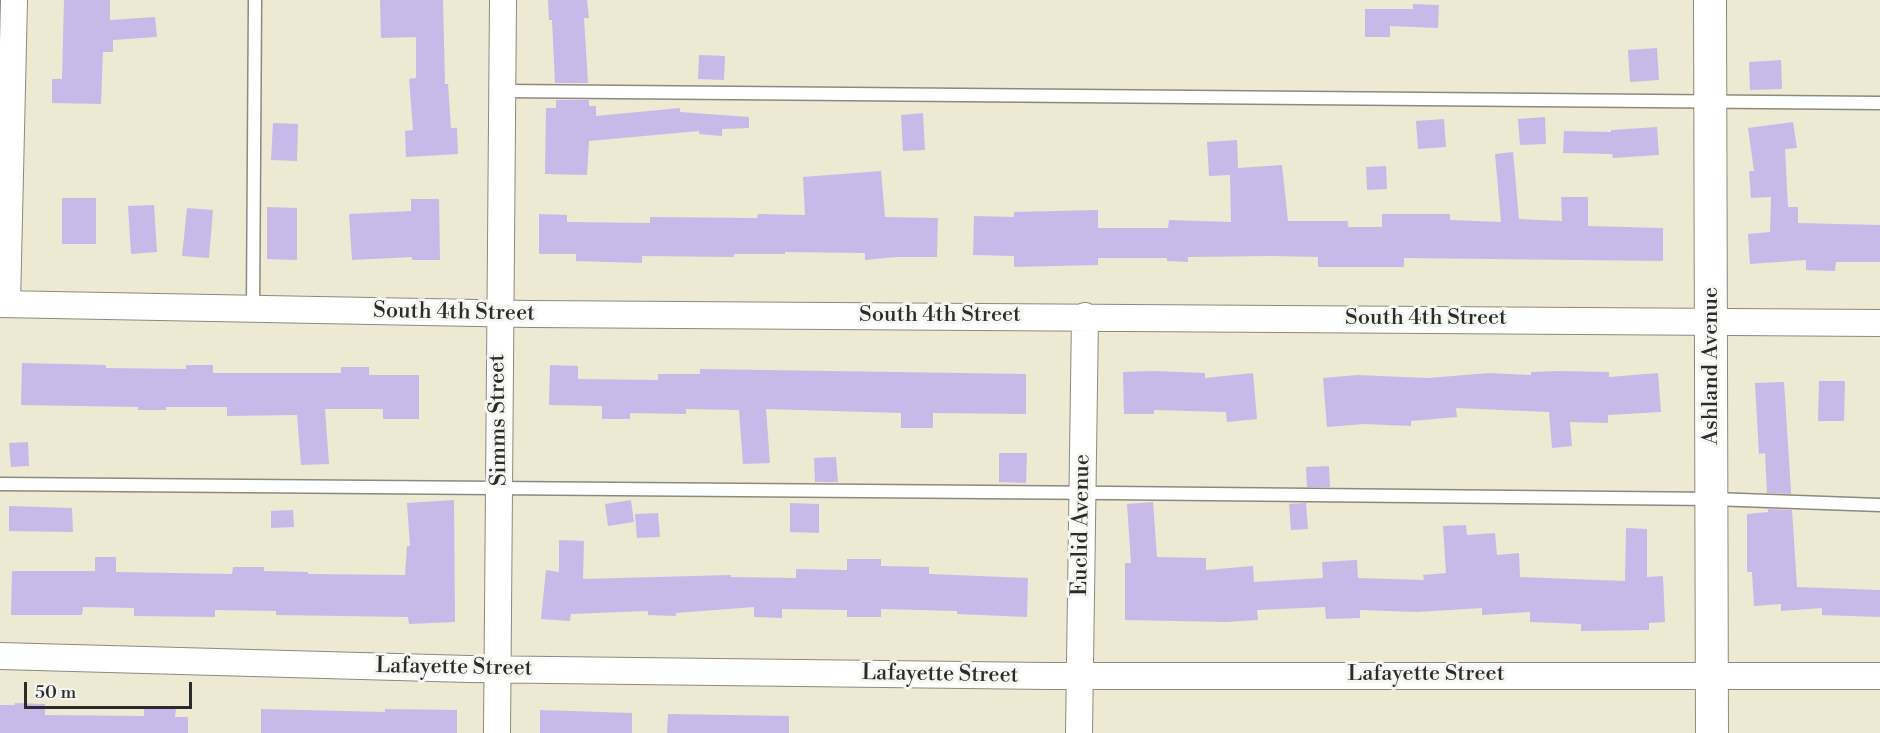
<!DOCTYPE html>
<style>
body{margin:0}
#map{position:relative;width:1880px;height:733px;overflow:hidden;background:#ede9d2;font-family:"Libre Bodoni",serif}
canvas{display:block}
.scale{position:absolute;left:24px;top:682px;width:168px;height:27px;box-sizing:border-box;border:3px solid #2b2b2b;border-top:0;padding-left:8px;font-size:18px;line-height:21px;white-space:nowrap;color:#2b2b2b;-webkit-text-stroke:4px #f6f6f2;paint-order:stroke}
</style>
<div id="map">
<canvas width="1880" height="733"></canvas>
<div class="scale">50 m</div>
</div>
<script>
const ctx = document.querySelector('canvas').getContext('2d');
ctx.lineJoin = 'round';
function fill(path, color) { ctx.fillStyle = color; ctx.fill(path, 'evenodd'); }
function trace(path, color, width, dash) { ctx.strokeStyle = color; ctx.lineWidth = width; ctx.lineCap = dash ? 'butt' : 'round'; ctx.setLineDash(dash || []); ctx.stroke(path); }
function label(font, color, halo, rows, align = 'center') {
  ctx.font = font + ' "Libre Bodoni",serif'; ctx.lineWidth = 6; ctx.setLineDash([]); ctx.textBaseline = 'middle'; ctx.strokeStyle = halo; ctx.fillStyle = color; for (const [text, x, y, turn = 0] of rows) {
    ctx.save(); ctx.translate(x, y); ctx.rotate((+turn || 0) * Math.PI / 180); ctx.textAlign = isNaN(turn) ? turn : align; if (halo) ctx.strokeText(text, 0, 0); ctx.fillText(text, 0, 0); ctx.restore();
  }
}
fill(new Path2D(`
 M64 0H110V20L155 17 157 37 113 40V52H103L101 104 52 103V79H62Z
 M380 0H443L445 84H448L451 128H457L458 154 406 157 405 131 413 130 409 79 416 78V37L381 38Z
 M548 0H587L589 18H584L588 83H555L552 20H549Z
 M1413 4 1439 5 1438 28 1390 26V37H1365V9H1413Z
 M1657 48 1659 80 1630 82 1628 50Z
 M699 55 725 56 724 80 698 79Z
 M1781 60 1782 89 1750 90 1749 62Z
 M556 100H589V106H596V116L680 108V112L749 117V128L722 129V136L699 134V131L589 141 587 175 545 174 546 108H556Z
 M923 113 925 150 903 151 901 115Z
 M1545 117 1546 144 1520 145 1518 119Z
 M1444 119 1446 147 1418 149 1416 121Z
 M1793 122 1797 148 1785 149 1788 207H1798V223L1880 225V262H1836L1835 271 1806 270V260L1750 264 1748 234 1770 232 1771 197 1751 198 1749 171H1754L1748 128Z
 M273 123 298 124 297 161 271 160Z
 M1657 127 1659 155 1613 158 1612 154 1563 153 1564 131 1611 132V130Z
 M1237 140 1238 168 1282 165 1288 221H1348V227H1382V214H1450V220L1501 222 1495 154 1513 152 1519 219 1562 221 1561 197H1588V226L1663 228V261L1404 258V267H1318V257L1272 256 1188 257V262L1167 261V258H1098V265L1014 267V256L973 255 974 216 1014 217V212L1098 210V228H1168L1169 220 1231 222 1230 175 1209 176 1207 142Z
 M1386 166 1387 189 1367 190 1366 167Z
 M881 171 885 217 938 218 937 257H896L865 260V253L785 252V254H734V257L642 256V263L576 261V254H539V214L567 215V222L650 223V217L757 218 758 214 805 215 803 177Z
 M62 198H96V244H62Z
 M411 199H439L440 260H412V257L352 260 349 214 411 211Z
 M154 205 157 252 131 254 128 206Z
 M267 207 297 208V260L267 259Z
 M187 208 213 210 209 258 182 256Z
 M22 363 106 365V368L186 369V365H213V373H341V367H369V375H419V419H383V409H325L329 464 301 465 297 415 227 416V407H166V410H138V407L21 405Z
 M550 365 578 366V379L658 380V374H700V369L1026 374V414L933 413V428H901V413L766 409 770 463 743 464 739 410 686 409V414L630 413V419H602V406L549 405Z
 M1153 371 1205 373V378L1253 373 1257 419 1227 422 1226 412 1154 410V414H1124L1123 372Z
 M1558 371 1609 372V377L1658 373 1661 412 1608 415V423L1570 422 1572 446 1552 448 1549 412 1456 408 1457 417 1411 421V426L1364 424 1327 427 1323 378 1357 375 1428 378 1490 373 1531 375V372Z
 M1819 381H1845L1844 421H1818Z
 M1784 382 1791 491V494L1767 493 1765 453 1759 454 1755 383Z
 M28 442 29 466 11 467 9 443Z
 M999 453H1027L1026 483 999 482Z
 M836 457 838 482H815L814 458Z
 M1329 466 1330 487H1307L1306 467Z
 M454 500 455 622 409 624 408 617 276 615V611L215 610V617L134 616V608L83 607 82 615H11L12 571H95V557H116V572L232 574 233 567H264V571L308 572V574L405 575 407 546H410L407 503Z
 M631 500 634 522 608 526 605 504Z
 M1153 502 1157 557 1206 558V570L1253 566 1254 582 1323 578 1322 562 1357 560 1358 578 1424 580 1423 575 1446 573 1443 526 1466 525 1467 535 1495 533 1497 555 1519 553 1520 577 1625 581 1626 528 1647 529V577L1663 576 1665 622 1649 623V630L1581 631V624L1530 622V612L1482 615V608L1417 612 1360 610V618L1326 619 1325 607 1257 610 1258 620 1226 622 1125 620V563H1131L1127 504Z
 M790 503 819 504V533L790 532Z
 M1306 503 1308 529 1291 530 1289 504Z
 M9 506 72 508 73 532 9 531Z
 M1768 509 1792 510 1797 587 1880 590V617L1822 615V608L1781 611V604L1754 606 1752 572H1747V514L1768 512Z
 M293 510 294 527 271 528V511Z
 M658 513 660 537 637 538 635 514Z
 M559 540 584 541 583 579 731 575V577L796 578V569L847 570V559H881V566L929 567V574L1028 578 1027 617 957 614V611L881 609V617H847V610L782 609V618L754 617V607L676 613V616L648 615V611L571 614 570 621 541 619 546 570 559 572Z
 M15 703 45 704V715L144 716V708L176 709 175 717H188V733H0V705H15Z
 M261 709 385 712V709L457 710V733H261Z
 M540 710 632 713V733H540Z
 M668 714 789 716V733H667Z`), '#c9b9e9');
const service = new Path2D(`
 M504 91 1880 103
 M253 309 255 0
 M0 484 1110 493 1713 499 1880 505`);
const minor = new Path2D(`
 M0 304 530 314 1880 323
 M7 304 14 0
 M0 656 469 669 1048 676H1880
 M497 733 503 0
 M1079 733 1085 316`);
const tertiary = new Path2D(`
 M1710 0 1712 733`);
trace(service, '#8c8a7e', 15);
trace(minor, '#8c8a7e', 28);
trace(tertiary, '#8c8a7e', 34);
trace(service, '#fff', 12);
trace(minor, '#fff', 26);
trace(tertiary, '#fff', 32);
label('22px', '#2b2b2b', '#f6f6f2', [
 ["South 4th Street",454,313,1],
 ["South 4th Street",940,316],
 ["South 4th Street",1426,319],
 ["Ashland Avenue",1712,366,-90],
 ["Simms Street",499,420,-91],
 ["Euclid Avenue",1082,525,-89],
 ["Lafayette Street",454,668,1],
 ["Lafayette Street",940,675,1],
 ["Lafayette Street",1426,675]
]);
</script>
